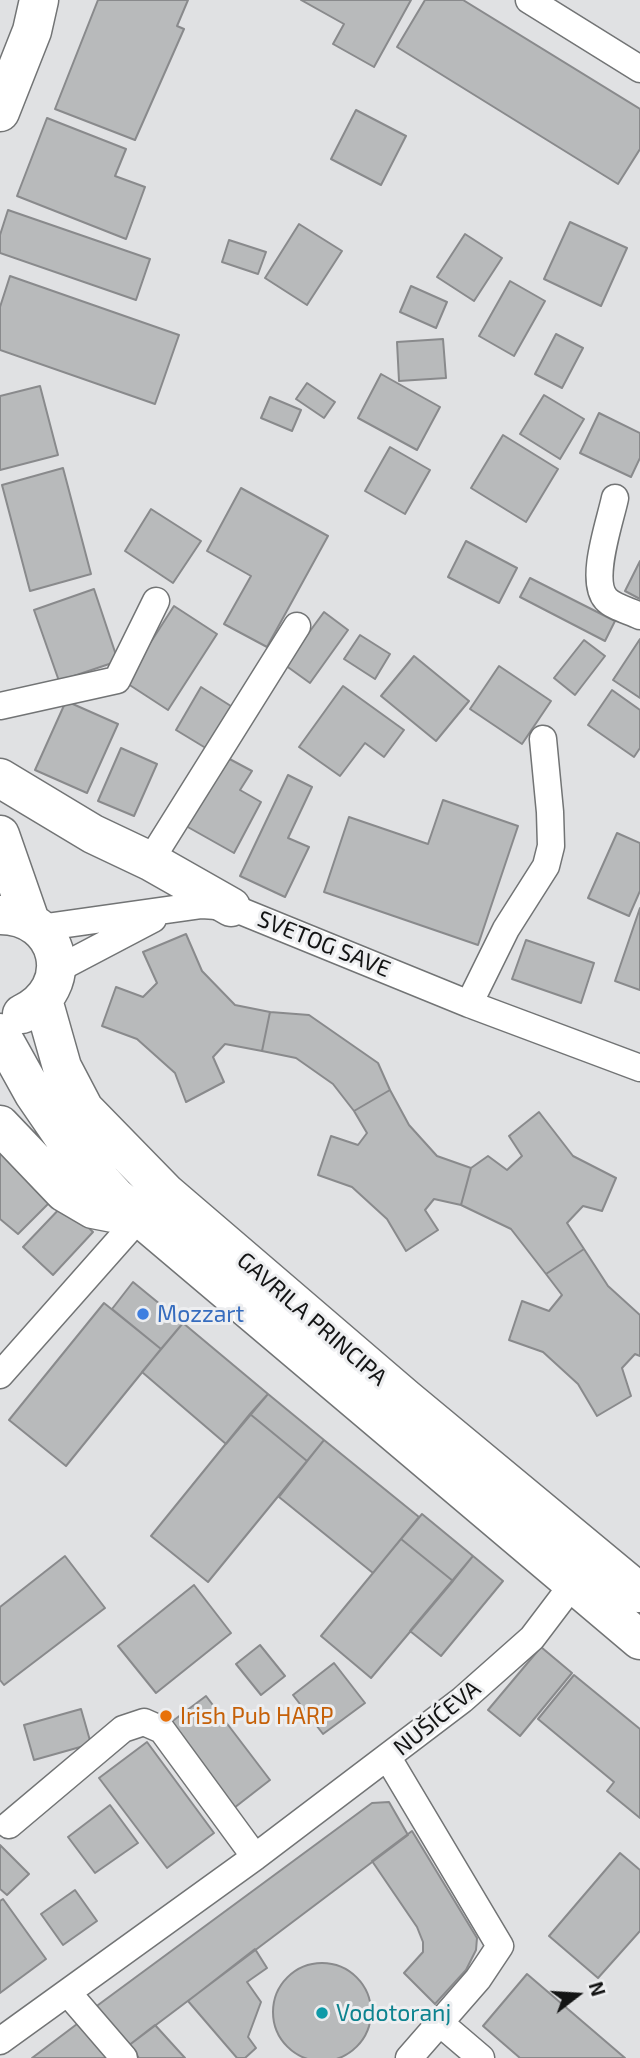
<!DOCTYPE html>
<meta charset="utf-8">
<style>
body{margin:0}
#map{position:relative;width:640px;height:2058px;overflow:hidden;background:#e0e1e3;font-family:"Exo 2",sans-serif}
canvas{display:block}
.north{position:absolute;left:542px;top:1960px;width:70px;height:70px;-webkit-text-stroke:5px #edeef0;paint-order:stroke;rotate:73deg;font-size:19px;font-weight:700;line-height:28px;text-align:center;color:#131414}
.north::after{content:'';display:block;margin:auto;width:24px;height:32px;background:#131414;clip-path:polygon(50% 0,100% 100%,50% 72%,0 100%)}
</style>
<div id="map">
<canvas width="640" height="2058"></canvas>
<div class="north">N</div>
</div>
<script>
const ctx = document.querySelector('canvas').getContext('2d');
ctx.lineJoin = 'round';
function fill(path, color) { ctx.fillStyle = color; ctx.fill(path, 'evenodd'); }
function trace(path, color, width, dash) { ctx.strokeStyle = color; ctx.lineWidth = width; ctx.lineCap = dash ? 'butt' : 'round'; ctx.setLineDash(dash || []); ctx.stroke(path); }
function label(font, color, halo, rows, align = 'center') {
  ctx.font = font + ' "Exo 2",sans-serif'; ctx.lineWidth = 6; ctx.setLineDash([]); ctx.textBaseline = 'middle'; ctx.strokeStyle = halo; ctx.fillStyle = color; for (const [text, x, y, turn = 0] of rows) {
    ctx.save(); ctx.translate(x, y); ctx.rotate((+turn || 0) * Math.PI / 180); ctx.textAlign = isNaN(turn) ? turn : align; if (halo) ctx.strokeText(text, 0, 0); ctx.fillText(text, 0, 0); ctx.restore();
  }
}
const building = new Path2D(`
 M98 0H188L177 26 184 29 135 140 55 109Z
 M301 0H411L374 67 333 44 344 24Z
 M425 0H463L640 109V149L618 184 397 47Z
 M356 110 406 136 381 185 331 159Z
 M47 118 126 149 115 176 145 187 126 239 17 196Z
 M8 210 150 259 136 300 0 253V235Z
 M570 222 627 248 601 306 544 279Z
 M299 224 342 251 307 305 265 278Z
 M465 234 502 258 474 301 437 277Z
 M229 240 266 252 258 274 222 262Z
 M10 276 179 335 155 404 0 350V307Z
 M510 281 545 301 514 356 479 336Z
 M411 286 447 302 436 328 400 312Z
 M556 334 583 348 562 388 535 374Z
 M443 339 446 378 399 381 397 342Z
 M381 374 440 407 417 450 358 418Z
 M307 383 335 402 324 418 296 399Z
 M40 386 58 455 0 470V396Z
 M544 395 584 419 560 459 520 434Z
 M270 397 301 410 292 431 261 418Z
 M599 413 640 433V458L631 477 580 453Z
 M503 435 558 469 526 522 471 488Z
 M390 447 430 470 405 514 365 491Z
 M63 468 91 574 30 591 2 485Z
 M241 488 328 536 267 647 224 624 251 576 207 551Z
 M151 509 201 541 173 583 125 551Z
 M466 541 517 568 499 603 448 577Z
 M640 561V599L625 591Z
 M530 578 615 621 605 641 520 597Z
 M94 589 118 661 59 681 34 610Z
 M174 606 217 634 168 710 125 682Z
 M324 612 348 630 310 683 285 665Z
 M360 635 390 654 375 679 344 659Z
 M640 639V698L613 680Z
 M584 640 605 656 575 695 554 678Z
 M414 656 469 701 436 741 381 696Z
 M499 666 551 701 522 744 470 709Z
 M343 686 404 730 384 757 365 743 340 776 299 747Z
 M201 687 234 708 209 750 176 730Z
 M612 690 640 710V748L634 757 588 725Z
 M66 701 118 724 87 793 35 770Z
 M121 748 157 764 134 816 98 801Z
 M224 756 252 771 240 790 261 802 234 853 186 826Z
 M288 775 312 787 288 838 309 847 285 897 240 876Z
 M443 800 518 826 478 945 324 892 349 817 428 844Z
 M617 833 640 843V891L629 916 588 898Z
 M640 908V990L615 981Z
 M186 934 202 971 235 1005 270 1012 262 1051 225 1044 213 1057 224 1082 186 1102 175 1073 137 1039 102 1026 116 987 143 997 157 983 143 952Z
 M526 940 594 963 581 1003 512 979Z
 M270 1012 309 1015 378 1063 390 1090 354 1111 333 1084 296 1058 262 1051Z
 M390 1090 409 1125 437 1156 471 1168 461 1205 434 1199 425 1210 438 1230 406 1251 387 1219 352 1187 318 1175 331 1136 358 1145 367 1133 354 1111Z
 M539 1112 573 1156 616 1178 602 1211 583 1206 567 1223 584 1249 546 1274 511 1229 461 1205 471 1168 488 1156 507 1170 522 1156 509 1136Z
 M0 1139 56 1196 18 1234 0 1219Z
 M64 1204 93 1232 53 1275 23 1247Z
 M584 1249 608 1286 640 1315V1356L635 1354 622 1368 631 1396 597 1416 578 1384 543 1352 509 1340 522 1301 549 1311 562 1295 546 1274Z
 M133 1282 183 1323 161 1349 112 1309Z
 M104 1303 161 1349 66 1466 9 1420Z
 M183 1323 268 1394 226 1444 142 1372Z
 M268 1394 324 1440 307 1461 250 1414Z
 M250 1414 307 1461 208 1582 151 1536Z
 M324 1440 419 1517 373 1573 279 1497Z
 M422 1514 473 1556 453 1581 401 1539Z
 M401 1539 453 1581 371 1678 321 1636Z
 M65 1556 105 1608 4 1685 0 1680V1607Z
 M473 1556 503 1581 441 1656 410 1631Z
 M194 1585 231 1633 156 1693 118 1646Z
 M260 1645 285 1676 261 1695 236 1664Z
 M541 1647 572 1673 520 1736 488 1710Z
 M334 1663 365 1703 323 1734 293 1695Z
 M574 1675 640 1729V1818L607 1791 614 1782 538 1719Z
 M206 1696 270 1780 234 1808 170 1723Z
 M81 1709 91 1744 34 1760 24 1725Z
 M147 1742 214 1833 167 1868 99 1778Z
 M389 1802 408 1835 128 2046 94 2008 372 1803Z
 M110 1805 138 1843 95 1873 68 1837Z
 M412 1831 477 1938 476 1950 466 1970 435 2004 404 1973 423 1952V1942L417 1927 372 1861Z
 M0 1845 29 1874 7 1895 0 1889Z
 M620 1853 640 1870V1931L598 1978 549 1936Z
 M75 1890 97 1921 63 1945 41 1914Z
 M3 1899 46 1959 0 1993V1901Z
 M255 1949 267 1968 247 1982 261 2002 248 2037 256 2048 245 2058H237L188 2001Z
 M273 2012a49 49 0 1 1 98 0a49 49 0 1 1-98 0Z
 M527 1974 625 2058H520L483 2026Z
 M81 2021 109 2058H32Z
 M155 2025 185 2058H139L128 2046Z`);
fill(building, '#b8babb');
trace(building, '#898a8c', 2);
const street = new Path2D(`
 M529 0 640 69
 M615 498C610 522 589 580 606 599 613 607 630 611 640 616
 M0 706 117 680 156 601
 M150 861 297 626
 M39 928 202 905 231 907 469 1004 640 1068
 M56 970 153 919
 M469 1004 506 929 546 866 551 846 550 812 543 739
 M0 1375 139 1218
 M388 1758 500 1946 478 1979 409 2058
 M9 1825 123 1729 144 1722 162 1730 255 1857
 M68 1993 124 2058
 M440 2023 481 2058
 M0 2041 255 1857 462 1700 532 1638 582 1572`);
const secondary = new Path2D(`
 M0 112 32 31 39 0
 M0 778 93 834 150 861 231 907
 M0 835 30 921
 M0 915C61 915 78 988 22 1014
 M43 1000 62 1067 84 1109 166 1193 405 1398 640 1593
 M0 1033 34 1094 71 1148 116 1197 640 1640
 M0 1125 64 1192 93 1209 139 1218`);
trace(street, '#727475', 29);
trace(secondary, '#727475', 41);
trace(street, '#fff', 26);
trace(secondary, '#fff', 38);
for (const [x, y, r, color] of [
 [143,1314,7,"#3f7fe0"],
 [166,1716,7,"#e8710a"],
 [322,2013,7,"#0f9aa8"]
]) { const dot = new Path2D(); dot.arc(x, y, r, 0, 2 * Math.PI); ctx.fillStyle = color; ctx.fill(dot); trace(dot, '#edeef0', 2.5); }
label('23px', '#131414', '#edeef0', [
 ["SVETOG SAVE",324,944,22],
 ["GAVRILA PRINCIPA",312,1319,41],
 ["NUŠIĆEVA",437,1718,-39]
]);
label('23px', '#366cbe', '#edeef0', [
 ["Mozzart",157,1314]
], 'left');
label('23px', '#c56008', '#edeef0', [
 ["Irish Pub HARP",180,1716]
], 'left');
label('23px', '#0d838f', '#edeef0', [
 ["Vodotoranj",336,2013]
], 'left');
</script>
